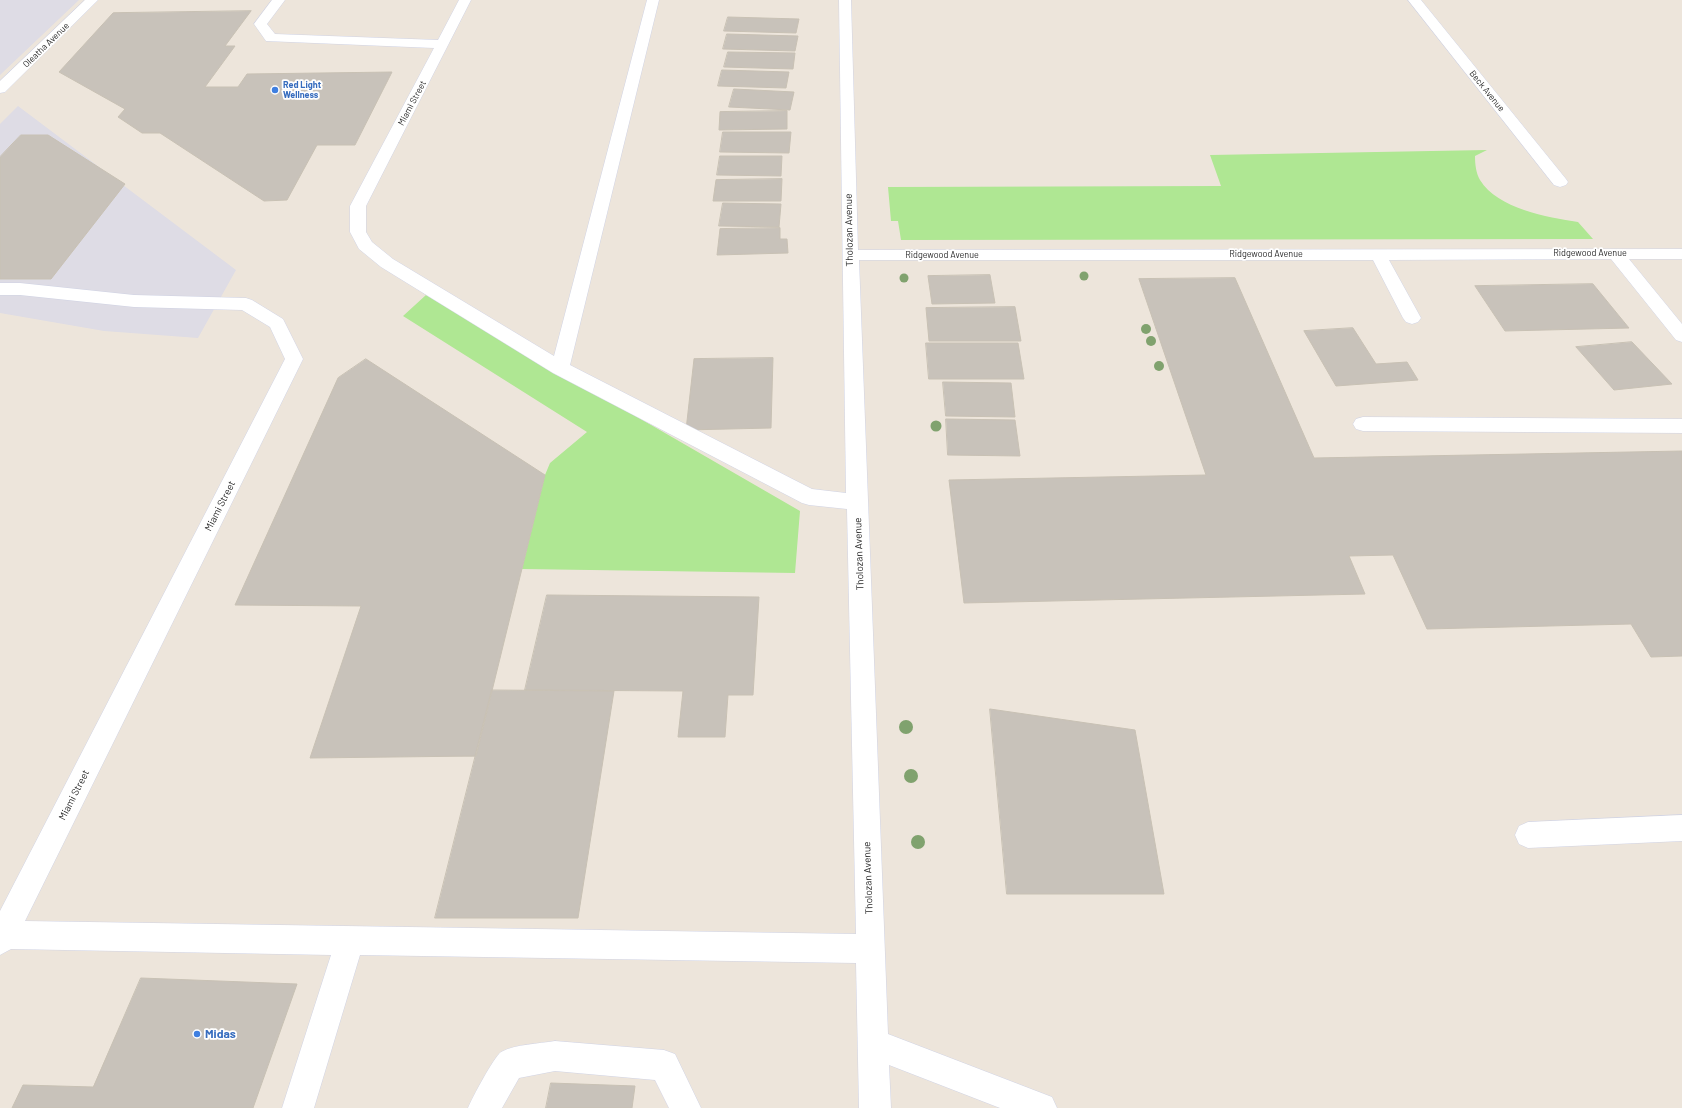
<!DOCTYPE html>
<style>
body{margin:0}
canvas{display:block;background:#ede5db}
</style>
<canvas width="1682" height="1108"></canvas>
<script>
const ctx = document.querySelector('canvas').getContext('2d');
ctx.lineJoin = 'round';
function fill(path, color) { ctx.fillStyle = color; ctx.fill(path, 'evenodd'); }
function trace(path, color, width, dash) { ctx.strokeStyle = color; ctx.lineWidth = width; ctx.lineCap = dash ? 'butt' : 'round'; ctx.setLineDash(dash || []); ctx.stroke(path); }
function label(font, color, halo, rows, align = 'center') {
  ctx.font = font + ' Barlow,sans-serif'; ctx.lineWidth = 3.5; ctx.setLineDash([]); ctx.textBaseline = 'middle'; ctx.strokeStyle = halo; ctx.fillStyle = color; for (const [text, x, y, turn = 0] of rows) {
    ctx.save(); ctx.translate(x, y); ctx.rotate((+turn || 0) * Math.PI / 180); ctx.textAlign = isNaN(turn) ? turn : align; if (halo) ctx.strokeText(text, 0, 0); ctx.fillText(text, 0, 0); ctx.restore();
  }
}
fill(new Path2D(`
 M0 0H79L0 75Z
 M18 106 236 270 198 338 104 331 0 313V124Z`), '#dedce5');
fill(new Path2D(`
 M1487 150 1475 156C1475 164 1476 173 1480 180 1498 209 1547 217 1578 222L1593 239 901 240 898 221H891L888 187 1221 186 1210 155Z
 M426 295 800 511 795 573 522 569 545 475 550 463 587 432 403 316Z`), '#afe793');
const building = new Path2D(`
 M251 11 225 46H235L205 87H238L247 74 392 72 355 145H317L287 200 264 201 160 133H142L118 117 125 109 59 72 113 13Z
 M728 17 799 19 796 33 724 31Z
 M727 34 798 36 795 51 723 49Z
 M728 52 795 53 793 69 724 67Z
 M722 70 789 72 786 88 718 86Z
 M734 89 794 92 790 110 729 107Z
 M787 111V129L719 130 720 112Z
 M723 132H791L789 153 720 152Z
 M21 135H48L125 184 51 279H0V157Z
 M720 156H782L781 176 717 175Z
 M782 179 781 201H713L716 180Z
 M723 203 781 204 779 227 719 226Z
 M780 228V239H787L788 253 717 255 720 229Z
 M990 275 995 303 932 304 928 276Z
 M1235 278 1314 458 1682 451V656L1651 657 1631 624 1427 629 1393 555 1349 556 1365 594 964 603 949 480 1206 475 1139 279Z
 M1593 284 1629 328 1505 331 1475 286Z
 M1015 307 1021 341H929L926 308Z
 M1353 328 1376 364 1407 362 1418 380 1336 386 1304 331Z
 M1632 342 1672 384 1614 390 1576 347Z
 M926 343H1018L1024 379H929Z
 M773 358 771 428 686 430 694 359Z
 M366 359 545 475 476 756 310 758 361 606 235 605 338 378Z
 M943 382 1011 383 1015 417 946 416Z
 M946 419 1015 420 1020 456 948 455Z
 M547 595 759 597 753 695H728L725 737H678L683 691 525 690Z
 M492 690 614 691 578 918H435Z
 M990 709 1135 730 1164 894H1007Z
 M141 978 297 984 253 1108H12L23 1085 93 1087Z
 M551 1083 635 1086 632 1108H546Z`);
fill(building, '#c8c2ba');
trace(building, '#c8c1b4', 1);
const minor = new Path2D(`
 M85 0H98L5 92 0 93V81Z
 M272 0H285L267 24 275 34 438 40 459 0H471L366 206V232L372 242 393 259 554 356 647 0H659L570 365 812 489 846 493 839 0H851L858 250 1682 249V259H1629L1682 324V342L1676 340 1611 259 1389 260 1421 318 1418 322 1412 324 1406 322 1403 318 1373 260H859L888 1034 1052 1097 1057 1108H1000L889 1065 891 1108H859L856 963 360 955 314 1108H282L331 955 11 949 0 955V911L285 359 270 327 242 310 134 307 20 295H0V283H20L134 295 246 298 252 300 283 319 303 359 25 921 856 934 847 509 809 505 802 503 553 373 381 267 359 249 350 232V206L434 48 266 41 254 24Z
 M1408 0H1421L1566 179 1568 182 1566 185 1560 187 1554 185Z
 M1363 417 1682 419V433L1363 431 1356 429 1353 424 1356 419Z
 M1682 815V841L1528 848 1519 844 1515 835 1519 826 1528 822Z
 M555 1041 664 1050 675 1054 701 1108H669L655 1080 555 1071 519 1078 502 1108H468C472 1098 494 1057 501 1052 516 1044 538 1044 555 1041Z`);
trace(minor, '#d0d3e4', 1);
fill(minor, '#fff');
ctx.fillStyle = '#80a26e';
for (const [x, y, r] of [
 [1084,276,4.5],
 [904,278,4.5],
 [1146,329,5],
 [1151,341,5],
 [1159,366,5],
 [936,426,5.5],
 [906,727,7],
 [911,776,7],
 [918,842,7]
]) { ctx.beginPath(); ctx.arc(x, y, r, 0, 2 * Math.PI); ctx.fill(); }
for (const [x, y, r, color] of [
 [275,90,4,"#3f7fe0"],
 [197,1034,4,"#3f7fe0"]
]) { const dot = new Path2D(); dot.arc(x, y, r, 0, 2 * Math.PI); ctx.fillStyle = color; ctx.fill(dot); trace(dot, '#fff', 1.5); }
label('9px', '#2a2a2a', '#fff', [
 ["Oleatha Avenue",46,45,-44],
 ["Beck Avenue",1487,91,51],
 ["Miami Street",412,103,-62],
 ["Ridgewood Avenue",1590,253],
 ["Ridgewood Avenue",1266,254],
 ["Ridgewood Avenue",942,255]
]);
label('bold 9px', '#366cbe', '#fff', [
 ["Red Light",283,85],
 ["Wellness",283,95]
], 'left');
label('10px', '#2a2a2a', '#fff', [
 ["Tholozan Avenue",849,230,-91],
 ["Miami Street",220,506,-63],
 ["Tholozan Avenue",859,554,-92],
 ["Miami Street",74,795,-63],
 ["Tholozan Avenue",868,878,-92]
]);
label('bold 12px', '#366cbe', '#fff', [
 ["Midas",205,1034]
], 'left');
</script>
